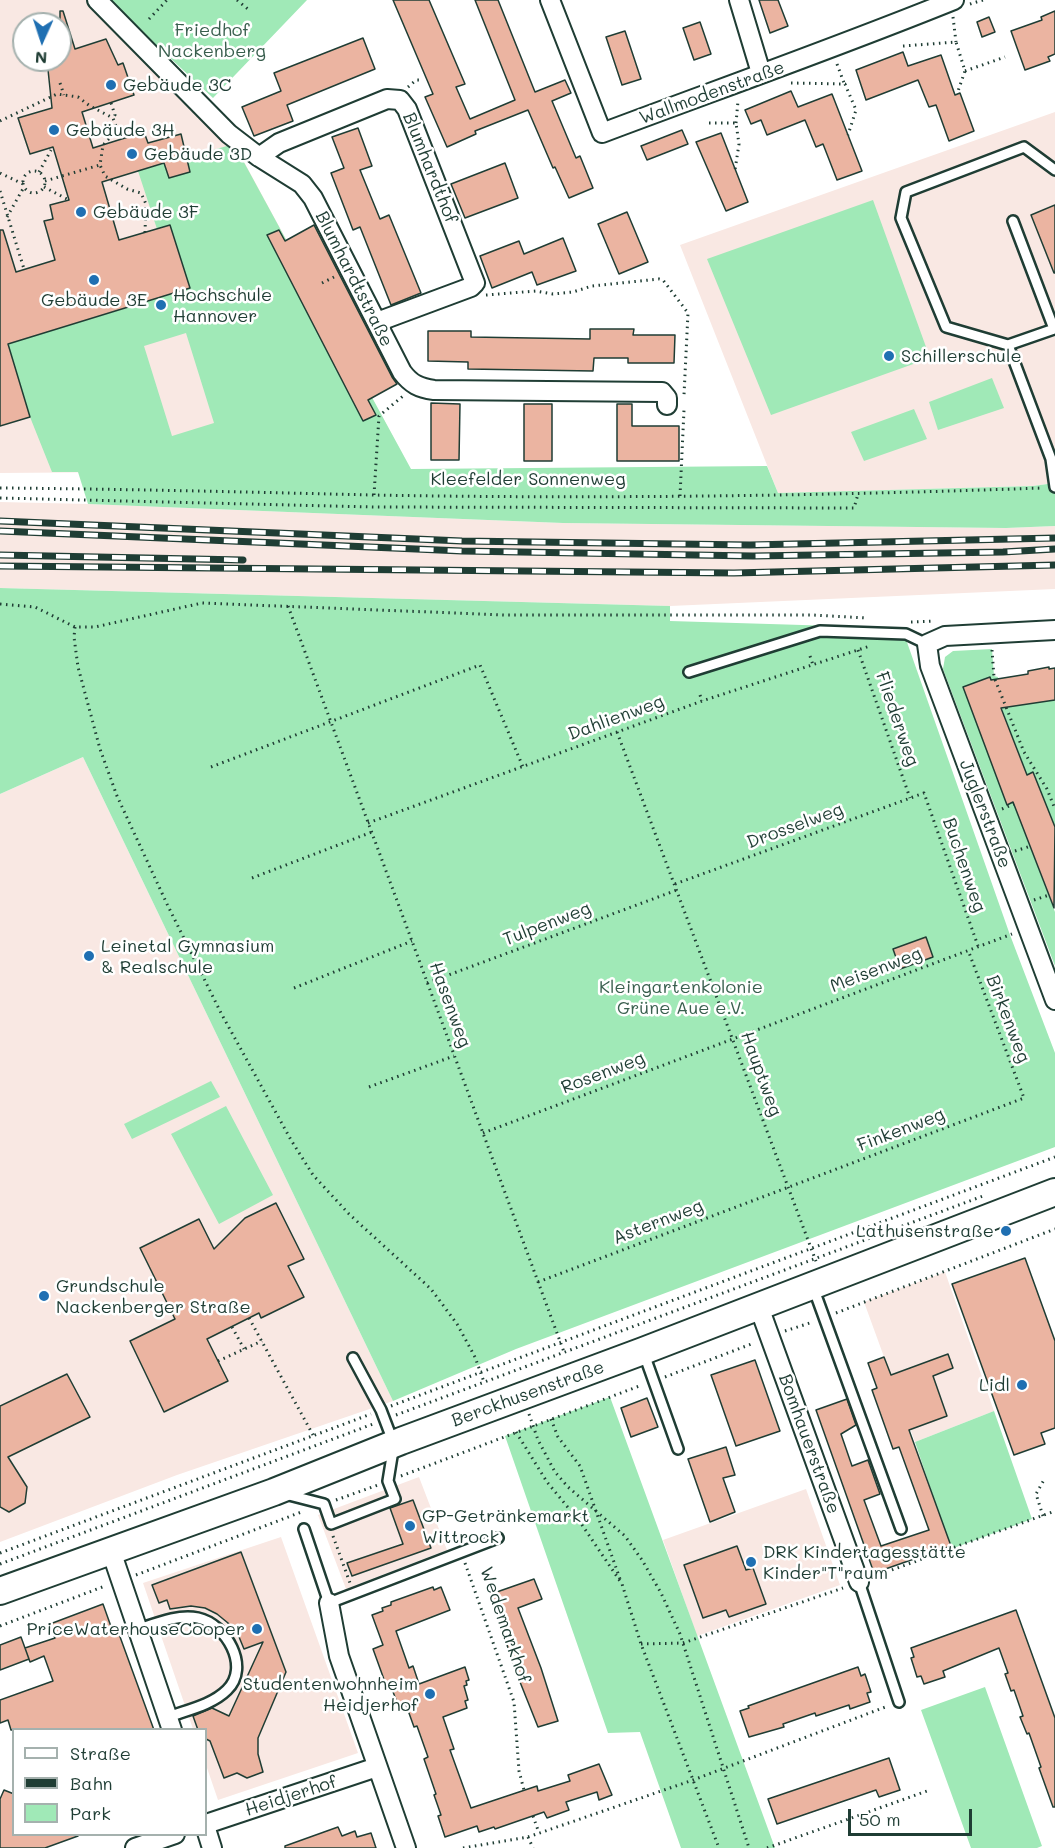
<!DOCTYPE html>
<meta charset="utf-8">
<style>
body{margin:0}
#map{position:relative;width:1055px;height:1848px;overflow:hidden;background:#fff;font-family:Mali,sans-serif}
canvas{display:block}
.legend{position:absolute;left:12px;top:1728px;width:195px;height:108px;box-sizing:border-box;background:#fff;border:2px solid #a5b1ae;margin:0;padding:8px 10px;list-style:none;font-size:18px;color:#1f3d34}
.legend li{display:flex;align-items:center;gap:12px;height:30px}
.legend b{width:30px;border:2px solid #a5b1ae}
.north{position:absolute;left:12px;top:12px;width:60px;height:60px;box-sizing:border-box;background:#fff;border:2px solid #a5b1ae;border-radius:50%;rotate:183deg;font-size:16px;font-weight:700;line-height:24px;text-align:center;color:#1f3d34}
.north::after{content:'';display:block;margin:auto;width:21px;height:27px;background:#1f6fb2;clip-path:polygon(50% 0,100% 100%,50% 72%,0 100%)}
.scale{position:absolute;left:848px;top:1809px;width:124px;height:27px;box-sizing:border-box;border:3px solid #1f3d34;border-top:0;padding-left:8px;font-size:18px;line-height:21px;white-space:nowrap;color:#1f3d34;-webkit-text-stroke:4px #fff;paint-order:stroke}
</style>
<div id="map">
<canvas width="1055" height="1848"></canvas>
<ul class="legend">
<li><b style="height:8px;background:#fff"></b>Straße</li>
<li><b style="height:8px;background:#1f3d34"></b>Bahn</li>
<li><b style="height:16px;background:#a0e9b7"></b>Park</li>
</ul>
<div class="north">N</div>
<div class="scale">50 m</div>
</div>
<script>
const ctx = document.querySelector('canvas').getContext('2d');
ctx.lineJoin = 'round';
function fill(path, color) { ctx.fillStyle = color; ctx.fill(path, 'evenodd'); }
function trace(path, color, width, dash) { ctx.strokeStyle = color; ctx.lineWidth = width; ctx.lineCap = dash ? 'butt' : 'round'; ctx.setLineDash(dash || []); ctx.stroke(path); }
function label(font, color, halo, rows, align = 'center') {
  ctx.font = font + ' Mali,sans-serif'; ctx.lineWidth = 5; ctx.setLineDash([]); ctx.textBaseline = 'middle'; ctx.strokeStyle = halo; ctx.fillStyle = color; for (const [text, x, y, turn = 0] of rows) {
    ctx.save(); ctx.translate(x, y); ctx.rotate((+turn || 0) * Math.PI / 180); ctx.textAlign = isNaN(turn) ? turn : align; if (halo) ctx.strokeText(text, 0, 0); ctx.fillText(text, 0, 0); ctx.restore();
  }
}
fill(new Path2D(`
 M0 0H97L229 134 411 470 0 473ZM24 24H60V60H24Z
 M1055 112V483L1033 486 778 493 680 245Z
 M0 502 88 504 563 523 1006 528 1055 526V589L670 606 0 588Z
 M83 757 393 1401 177 1475 0 1542V794Z
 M945 1272 994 1411 915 1442 864 1302Z
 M419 1477 447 1550 346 1589 318 1515Z
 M806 1489 840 1585 697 1636 663 1540Z
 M281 1537 358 1753 218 1800 206 1765V1730L193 1729 143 1583Z`), '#f9e8e3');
fill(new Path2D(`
 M108 0H307L213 98Z
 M234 144 411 469 767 466 778 493 1033 486 1055 483V526L1006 528 563 523 88 504 78 472H52L30 417 8 344 189 289 170 225 157 229 138 171ZM186 333 214 423 172 436 144 346Z
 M873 200 930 358 771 415 707 259Z
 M992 378 1004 408 938 430 929 402Z
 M914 409 927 439 864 461 851 432Z
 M0 588 670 606V621L902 628 1010 935 1055 1053V1147L516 1349 393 1401 83 757 0 794Z
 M992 649 994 676 998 677 999 684 1055 700V827L1033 772 1027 775 990 677 963 687 1007 804 1013 802 1055 912V966L943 669 945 657 953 651Z
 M211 1081 220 1097 132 1139 124 1124Z
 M226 1106 273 1195 219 1224 171 1134Z
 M610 1397 775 1848H681L640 1732 608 1733 505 1436Z
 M994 1411 1032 1519 951 1549 915 1442Z
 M985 1687 1042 1846 1037 1848H971L921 1710Z`), '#a0e9b7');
const building = new Path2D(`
 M393 0H429L465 84 456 87 470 119 515 100 475 0H498L535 92 565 80 571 93 552 101 576 158 580 156 593 188 569 198 555 167 553 168 528 110 475 131 476 134 447 147 425 97 433 94Z
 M759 0H778L788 26 770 33Z
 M60 11H63L75 49 106 39 118 65 123 63 134 95 82 112 93 148 144 132 148 143 181 134 190 172 169 178 164 163 102 182 119 240 170 225 190 288 8 344 30 417 0 426V230H3L16 272 55 260 44 221 53 219 50 205 69 200 53 147 30 154 18 118 52 108 47 60H60Z
 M1055 11V54L1048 57 1050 61 1025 70 1011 31 1042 20 1041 17Z
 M989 17 995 32 982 37 977 22Z
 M700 22 711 54 694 60 683 28Z
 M625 31 641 79 622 85 606 37Z
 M363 38 375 69 287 105 293 121 254 136 242 107 281 91 274 73Z
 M903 52 908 66 941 55 955 95 960 93 974 131 949 141 936 105 929 107 918 80 866 100 856 70Z
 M791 91 798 107 832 94 862 171 837 180 823 144 816 147 805 120 767 135 761 120 751 124 745 110Z
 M358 128 372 166 360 170 380 219 389 215 421 293 391 305 360 227 353 230 331 173 344 168 332 137Z
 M682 130 688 144 647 160 641 146Z
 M721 133 748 202 726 211 696 142Z
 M505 163 518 198 465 218 451 184Z
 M1055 205V273H1054L1031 215Z
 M627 212 648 262 619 274 598 224Z
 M314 225 392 377 397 384 368 400 376 415 363 421 267 235 279 230 285 241Z
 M563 238 576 271 537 285 532 272 492 288 480 256 519 241 524 254Z
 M590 329H634L633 335H675L674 363H628V358H594L593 371 468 369V362L428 361V331H471V337L590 339Z
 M431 403 460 404 459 460H431Z
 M524 404H552V461H524Z
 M617 404H632V426H679V461H617Z
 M1049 667V669L1055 668V700L1001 708 1027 775 1033 772 1055 827 1054 908 1013 802 1007 805 963 687 990 677 991 680 1028 674V671Z
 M926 937 933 957 900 969 893 949Z
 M276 1203 304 1259 288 1266 304 1297 261 1318 259 1313 207 1339 228 1381 164 1412 130 1341 175 1319 140 1248 199 1219 214 1249 245 1218Z
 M1025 1258 1055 1341V1428L1041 1433 1045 1444 1014 1455 952 1284Z
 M948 1354 953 1368 933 1376 947 1416 909 1430 951 1546 874 1573 816 1410 847 1399 856 1425 841 1434 852 1466 868 1460 880 1494 864 1500 881 1546 929 1530 899 1447 893 1449 872 1390 877 1388 868 1363 884 1357 891 1375Z
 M755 1360 780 1431 736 1446 711 1375Z
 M67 1374 90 1417 8 1457 27 1487 25 1503 9 1512 0 1507V1406Z
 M647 1398 658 1427 631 1437 621 1408Z
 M726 1447 735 1475 723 1478 735 1512 710 1522 688 1459Z
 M413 1500 431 1548 352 1576 347 1563 403 1544 390 1508Z
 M737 1546 746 1570 753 1568 766 1604 729 1617 726 1610 703 1618 684 1565Z
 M241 1552 286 1672 258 1738V1754L263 1772 247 1778 237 1773 224 1778 210 1741 206 1739V1730H198L193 1716 212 1708 229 1716 263 1642 244 1649 237 1632 235 1633 228 1623 217 1614 205 1608 191 1606 170 1609 167 1600 159 1603 152 1585Z
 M534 1579 542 1599 518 1608 541 1668 558 1721 538 1727 514 1667 501 1626 504 1625 491 1594Z
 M433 1587 434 1590 441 1587 450 1610 396 1631 409 1668 413 1666 419 1684 465 1667 469 1680 466 1681 467 1685 464 1686 468 1700 465 1701 467 1708 443 1717 454 1749 450 1750 471 1808 537 1786 538 1791 570 1781 568 1775 599 1764 612 1795 599 1800 597 1792 566 1802 569 1810 547 1818 544 1812 495 1829 494 1827 479 1832 477 1826 445 1837 438 1816 441 1815 434 1795 436 1794 424 1759 428 1757 417 1726 414 1727 405 1702 398 1705 390 1684 386 1685 373 1649 383 1645 372 1615 383 1611 382 1608 391 1605V1602Z
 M103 1604 114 1635 119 1634 154 1730H11L8 1720 0 1723V1700L53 1681 44 1656 30 1662 25 1648 55 1638 50 1624Z
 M1016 1610 1055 1718V1807H1053L1039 1768 1041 1767 1029 1733 1027 1734 1020 1717 1023 1716 1014 1690 1011 1691 1005 1674 1008 1673 999 1648 943 1671 945 1677 924 1684 921 1676 917 1677 911 1658 914 1657 911 1648Z
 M21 1637 29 1659 0 1670V1645Z
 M858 1667 861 1676 865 1674 871 1692 867 1693 870 1702 850 1709 849 1705 816 1716 815 1713 783 1724 784 1727 749 1737 740 1711 749 1708 748 1706Z
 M889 1758 900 1790 879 1797 876 1790 777 1824 768 1799Z
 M4 1790 14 1794V1834H78V1836L45 1848H0V1799Z
 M338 1827 342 1836 355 1831 357 1837 371 1833 376 1848H285V1846Z`);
fill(building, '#ebb4a1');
trace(building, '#1f3d34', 1.5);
const lane = new Path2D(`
 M1013 221 1054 329 1008 345 1051 459 1055 487
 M1008 345 946 327 901 218 906 192 1024 147 1055 170
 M689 672 820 631 906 634 927 644
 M813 1287 901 1529
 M644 1354 678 1449
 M285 1494 324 1504 331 1524 395 1499 388 1481 394 1444 381 1410 353 1358
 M304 1529 329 1603 498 1538
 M859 1582 899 1702
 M139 1629C157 1623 178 1614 198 1618 226 1624 251 1667 227 1690 212 1705 187 1710 168 1717`);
const street = new Path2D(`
 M97 0 229 134 259 157 302 184 313 198 402 372C411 384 419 388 434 390L662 392 667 398V405
 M550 0 602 133C719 89 838 47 954 0
 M739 0 761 73
 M259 157 279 143 387 99 400 100 407 109 475 283 471 287 377 322
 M1055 630 945 636 927 644 930 666 1055 1000
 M759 1307 859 1582
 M111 1551 172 1730
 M329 1603 339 1656 406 1848
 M206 1824 377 1767
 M206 1829 212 1848
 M135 1848 175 1834`);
const secondary = new Path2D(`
 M0 1591 274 1492 401 1441 643 1351 1055 1192`);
trace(lane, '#1f3d34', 14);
trace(street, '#1f3d34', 22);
trace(secondary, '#1f3d34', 30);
trace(new Path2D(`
 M237 0 249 10
 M970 4 983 0
 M953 17 956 42
 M149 19 167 0
 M903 46 956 42 965 71 957 94
 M837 64 844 83
 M965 71 1005 57
 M60 83 64 95
 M791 83 845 84 856 110 848 135
 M408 87 416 80H421
 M111 103 115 115 113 118
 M0 121 57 94 78 97 90 106 113 118 121 140
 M709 123H736L739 144 735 170
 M736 123 738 101
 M117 130 103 145 100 165 105 176 127 189 141 193 146 204 145 232
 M23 182a11 11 0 1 1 22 0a11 11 0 1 1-22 0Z
 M39 172 51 150
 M0 173 23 184
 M45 181 100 165
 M44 187 67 199
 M0 191 24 269
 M7 217 24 187
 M322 283 334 277
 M486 295 536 291 553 294 573 292 592 286 659 279 663 280 688 313 684 395
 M0 488C124 489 248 492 372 495 595 499 819 496 1042 488
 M374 495 379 416 403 396
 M680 496 684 410
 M0 498 373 507 854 508 858 494
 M0 604 35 607 75 627H95L202 603 505 615H813L866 618
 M288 606 564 1352
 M911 622 935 621
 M75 627 74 637 78 667 100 749 117 796 167 904 221 1013 291 1140 313 1175 349 1214 431 1289 457 1324 475 1357 484 1382
 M858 650 910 798
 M992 650 994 677 1024 752 1047 789 1055 809
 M810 656 813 665
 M700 695 702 701
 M617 732 817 1264
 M211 767 480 665 523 767
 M1002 809 1014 804
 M368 823 702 701 870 646
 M1015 851 1031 846
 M252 878 372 832
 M675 884 924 793 978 946
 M1034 900 1049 895
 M427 983 677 890
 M294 988 412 941
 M369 1087 454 1056
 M483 1133 1012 934
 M538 1282 1024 1098 968 950
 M836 1313 1055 1229
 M249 1318 313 1435
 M232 1327 244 1349
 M785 1331 813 1322
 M218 1361 262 1341
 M665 1377 754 1343
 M391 1406 1055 1157
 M529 1414 538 1440 555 1472 568 1487 625 1536 642 1560 661 1593 680 1634 749 1848
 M396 1415 983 1196
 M551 1419 558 1437 580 1466 620 1579
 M516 1432 547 1482 580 1522 622 1584 641 1644 719 1848
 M401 1476 642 1385
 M336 1500 378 1485
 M1043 1516 1036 1494 1045 1478
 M333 1536 350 1583
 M0 1553 371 1414
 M465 1563 514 1702 519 1771 524 1790
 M0 1564 373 1424
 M136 1575 304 1511
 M875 1576 1055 1511
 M0 1626 105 1586
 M641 1644 683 1643 843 1588
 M533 1816 539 1833
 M528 1837 533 1848
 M463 1848 528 1837 693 1780 888 1706
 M767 1848 930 1790`), '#1f3d34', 3, [1.5, 4.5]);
trace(lane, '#fff', 9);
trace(street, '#fff', 18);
trace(secondary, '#fff', 26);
const rail = new Path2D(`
 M0 521 462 541 750 545 1055 538
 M0 531 462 551 753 556 1003 552 1055 549
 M0 555 243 560
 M0 566 734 573 1055 565`);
trace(rail, '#1f3d34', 7);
trace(rail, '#fff', 4.5, [14]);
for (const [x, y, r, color] of [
 [111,85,6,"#1f6fb2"],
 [54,130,6,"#1f6fb2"],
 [132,154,6,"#1f6fb2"],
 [81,212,6,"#1f6fb2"],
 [94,280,6,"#1f6fb2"],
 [161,305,6,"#1f6fb2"],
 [889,356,6,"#1f6fb2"],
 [89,956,6,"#1f6fb2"],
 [1006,1231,6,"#1f6fb2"],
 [44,1296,6,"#1f6fb2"],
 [1022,1385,6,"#1f6fb2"],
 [410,1526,6,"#1f6fb2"],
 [751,1562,6,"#1f6fb2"],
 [257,1629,6,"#1f6fb2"],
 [430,1694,6,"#1f6fb2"]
]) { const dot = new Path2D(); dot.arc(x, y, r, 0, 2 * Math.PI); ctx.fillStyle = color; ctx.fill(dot); trace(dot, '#fff', 2); }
label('18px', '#395f4e', '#fff', [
 ["Friedhof",212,30],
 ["Nackenberg",212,51],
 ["Kleingartenkolonie",681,987],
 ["Grüne Aue e.V.",681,1008]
]);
label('18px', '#1f3d34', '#fff', [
 ["Gebäude 3C",123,85],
 ["Gebäude 3H",66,130],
 ["Gebäude 3D",144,154],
 ["Gebäude 3F",93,212],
 ["Hochschule",173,295],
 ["Hannover",173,316],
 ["Gebäude 3E",94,300,"center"],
 ["Schillerschule",901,356],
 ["Leinetal Gymnasium",101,946],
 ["& Realschule",101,967],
 ["Lathusenstraße",994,1231,"right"],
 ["Grundschule",56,1286],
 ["Nackenberger Straße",56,1307],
 ["Lidl",1010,1385,"right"],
 ["GP-Getränkemarkt",422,1516],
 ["Wittrock",422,1537],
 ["DRK Kindertagesstätte",763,1552],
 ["Kinder\"T\"raum",763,1573],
 ["PriceWaterhouseCooper",245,1629,"right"],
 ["Studentenwohnheim",418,1684,"right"],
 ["Heidjerhof",418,1705,"right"]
], 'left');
label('18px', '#1f3d34', '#fff', [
 ["Wallmodenstraße",712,93,-20],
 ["Blumhardthof",430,168,68],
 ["Blumhardtstraße",354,279,63],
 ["Kleefelder Sonnenweg",528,479],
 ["Dahlienweg",616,718,-20],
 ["Fliederweg",897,719,71],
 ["Juglerstraße",985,814,69],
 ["Drosselweg",795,826,-20],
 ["Buchenweg",964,865,71],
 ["Tulpenweg",547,924,-21],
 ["Meisenweg",876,970,-21],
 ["Hasenweg",450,1005,70],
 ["Birkenweg",1008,1019,69],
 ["Rosenweg",603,1073,-21],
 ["Hauptweg",761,1074,70],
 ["Finkenweg",901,1130,-21],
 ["Asternweg",658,1222,-21],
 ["Berckhusenstraße",528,1394,-20],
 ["Bomhauerstraße",809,1444,70],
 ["Wedemarkhof",505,1625,71],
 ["Heidjerhof",291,1796,-18]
]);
</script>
